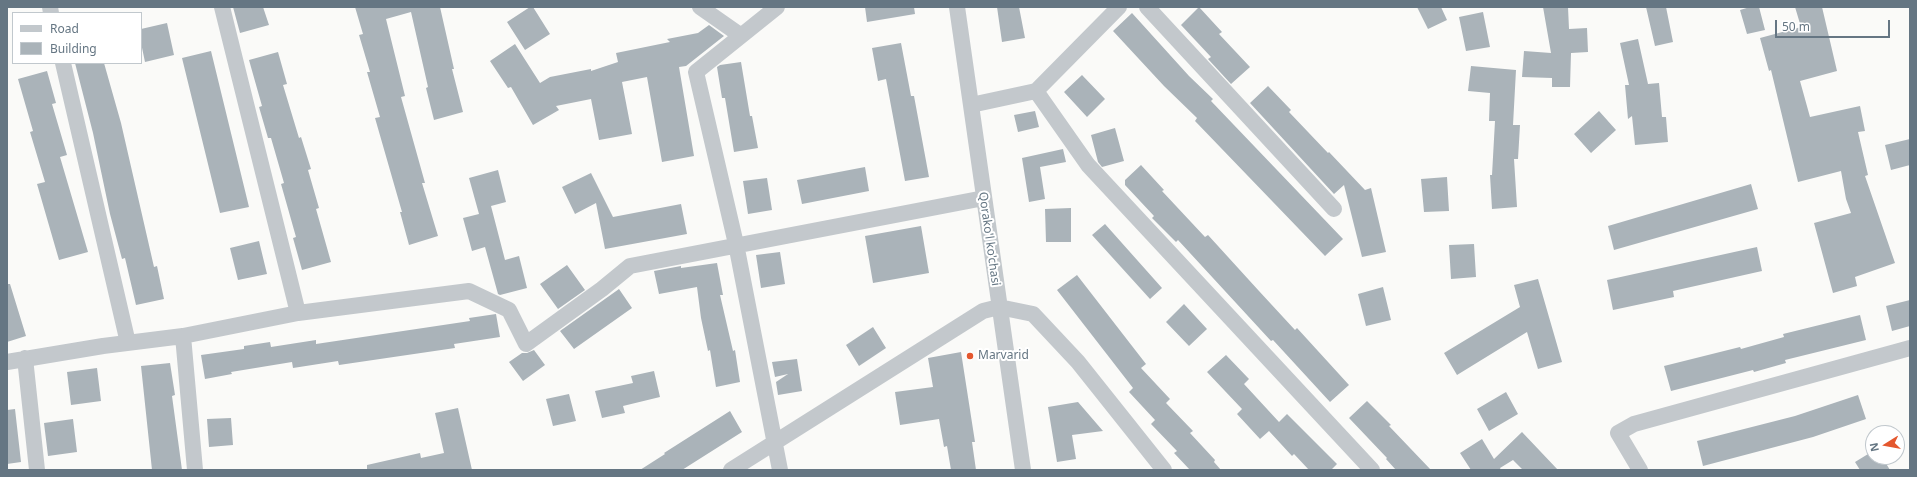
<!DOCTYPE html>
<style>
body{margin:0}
#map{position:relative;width:1917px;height:477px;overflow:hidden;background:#fafaf8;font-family:"Noto Sans",sans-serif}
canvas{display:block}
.frame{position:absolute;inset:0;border:8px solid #657683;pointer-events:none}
.legend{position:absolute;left:12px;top:12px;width:130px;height:52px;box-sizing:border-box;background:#fff;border:1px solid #c1c8cd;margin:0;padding:5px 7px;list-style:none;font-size:12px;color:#657683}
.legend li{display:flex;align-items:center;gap:8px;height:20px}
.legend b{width:20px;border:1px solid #c1c8cd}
.north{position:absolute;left:1865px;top:425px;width:40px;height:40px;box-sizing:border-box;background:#fff;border:1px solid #c1c8cd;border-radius:50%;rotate:259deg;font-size:11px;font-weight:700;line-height:16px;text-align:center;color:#657683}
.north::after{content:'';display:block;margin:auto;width:14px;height:18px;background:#e4572e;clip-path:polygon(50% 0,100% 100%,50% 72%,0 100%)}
.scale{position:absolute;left:1775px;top:20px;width:115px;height:18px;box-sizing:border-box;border:2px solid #657683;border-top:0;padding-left:5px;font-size:12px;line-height:14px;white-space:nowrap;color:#657683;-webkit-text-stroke:3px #fff;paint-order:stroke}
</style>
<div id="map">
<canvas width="1917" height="477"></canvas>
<div class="frame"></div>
<ul class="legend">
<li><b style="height:5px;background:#c3c8cc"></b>Road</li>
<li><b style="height:11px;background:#aab3b9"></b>Building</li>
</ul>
<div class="north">N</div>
<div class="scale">50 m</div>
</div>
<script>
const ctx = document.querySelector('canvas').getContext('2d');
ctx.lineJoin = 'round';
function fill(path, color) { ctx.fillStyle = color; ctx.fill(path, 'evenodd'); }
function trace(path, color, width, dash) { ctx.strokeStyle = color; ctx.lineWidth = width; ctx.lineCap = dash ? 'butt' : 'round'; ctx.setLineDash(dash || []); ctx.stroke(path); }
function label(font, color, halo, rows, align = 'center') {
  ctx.font = font + ' "Noto Sans",sans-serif'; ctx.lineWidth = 4; ctx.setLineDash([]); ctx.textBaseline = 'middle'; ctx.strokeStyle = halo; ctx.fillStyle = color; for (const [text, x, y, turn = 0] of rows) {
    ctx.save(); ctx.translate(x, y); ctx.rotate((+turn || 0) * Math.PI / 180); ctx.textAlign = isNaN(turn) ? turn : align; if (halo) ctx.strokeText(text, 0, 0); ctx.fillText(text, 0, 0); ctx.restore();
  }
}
fill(new Path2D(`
 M233 7H263L269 25 240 33Z
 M355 7H440L454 69H452L463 112 434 120 426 88 428 87 411 12 386 19 405 96 401 97 425 183H422L438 236 409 245 400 212H402L375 118 380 117 367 72H370L359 35 363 34Z
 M530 7H533L550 34 525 50 507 22Z
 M865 7H914L915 14 867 22Z
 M997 7H1019L1025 38 1002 42Z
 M1199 7 1222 32 1219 34 1250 67 1231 84 1208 59 1211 57 1181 25Z
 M1417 7H1441L1447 20 1428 29Z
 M1543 7H1568L1569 29 1587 28 1588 52 1571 53 1570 87H1552V78L1522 77 1524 51 1551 53Z
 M1646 7H1666L1673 42 1655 46Z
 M1750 7H1759L1765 30 1747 34 1740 10Z
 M1795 7H1822L1837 71 1800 81 1810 117 1860 106 1865 131 1858 132 1868 175 1865 176 1895 263 1855 277 1857 286 1833 293 1814 223 1851 213 1846 199 1841 171 1798 182 1771 70 1769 71 1760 38 1801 27Z
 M1483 12 1490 47 1466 51 1459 17Z
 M1132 13 1189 76 1213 99 1211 101 1343 239 1325 256 1195 121 1197 118 1164 86 1113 31Z
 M167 23 174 55 145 62 141 43V29Z
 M709 25 724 36 686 66 679 67 694 156 662 162 647 77 622 82 632 134 599 140 591 99 556 106 559 110 533 125 511 87 508 88 490 61 515 44 540 83 550 77 591 69V71L618 62 616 53 670 42 667 39 698 33Z
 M1638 39 1648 84 1659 83 1662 117H1666L1668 142 1635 145 1632 116 1628 119 1625 85H1629L1620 43Z
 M901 43 911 96H914L929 177 905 181 886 79 878 81 872 48Z
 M211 51 249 207 220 213 182 58Z
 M278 52 287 84 283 85 299 138 301 137 311 169 308 170 319 208 316 209 331 262 302 270 293 238 296 237 281 184 284 183 271 138H268L259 107 262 106 249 60Z
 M741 62 750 116H752L758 148 734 152 725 98H722L717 67 720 65Z
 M75 63H104L121 123 154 267 157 266 164 299 136 305 125 258 122 259 110 214 93 133Z
 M1471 66 1516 70 1513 125H1520L1518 159H1514L1517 207 1492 209 1490 175H1492L1495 121H1489L1490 93 1468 91Z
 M47 71 56 103 52 104 67 155 60 157 88 252 59 260 37 184 45 182 30 132 33 131 18 79Z
 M1082 75 1105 99 1087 117 1064 92Z
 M1268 86 1291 110 1289 112 1328 153 1329 152 1365 190 1371 188 1386 252 1362 257 1344 185 1334 194 1250 103Z
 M1035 111 1039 127 1018 132 1014 115Z
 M1599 111 1616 130 1591 153 1574 134Z
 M1115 128 1124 161 1102 167 1098 162 1091 135Z
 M1910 139V165L1891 170 1885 145Z
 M1063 149 1066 162 1040 167 1045 199 1029 202 1022 158Z
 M1141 165 1164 190 1162 191 1205 237 1208 235 1259 291 1295 330 1297 328 1349 385 1330 402 1273 340 1271 341 1178 240 1176 242 1152 218 1154 216 1125 185V180Z
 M865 167 869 191 802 204 797 180Z
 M498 170 506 202 491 206 505 260 519 256 527 288 500 295 498 294 485 247 472 251 463 218 479 214 469 178Z
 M591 173 613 217 681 204 687 234 605 249 596 203 575 214 562 187Z
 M1447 177 1449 211 1424 212 1421 179Z
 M767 178 772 210 748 214 743 181Z
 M1751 184 1758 209 1614 250 1608 226Z
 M1071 208V242H1046L1045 209Z
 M1105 224 1162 288 1150 299 1092 235Z
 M921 226 929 273 873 283 865 236Z
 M259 241 267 274 238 280 230 248Z
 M1474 244 1476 277 1451 279 1449 245Z
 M1757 247 1762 271 1673 291 1674 297 1613 310 1607 280Z
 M780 252 785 284 761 288 756 255Z
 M717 263 723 295H720L733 351 735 350 740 382 716 387 710 350 708 351 701 318 697 287 659 294 654 271 681 266V268Z
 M567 265 585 290 558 309 540 284Z
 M1077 275 1146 364 1141 368 1170 399 1166 403 1193 431 1190 433 1215 460 1214 462 1221 470H1190L1174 453 1177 451 1151 424 1155 420 1129 392 1133 388 1057 290Z
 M1538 279 1562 362 1538 369 1527 332 1457 375 1444 353 1520 307 1514 285Z
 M7 284H10L26 336 7 342Z
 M1383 287 1391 320 1366 326 1358 294Z
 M619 289 632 308 574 349 560 331Z
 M1910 300V326L1892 331 1886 306Z
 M1184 304 1207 329 1189 346 1166 322Z
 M496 314 500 337 454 344 455 348 339 365 338 361 293 368 292 362 231 372 232 374 205 379 201 355 244 349V346L270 342 271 347 316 340V344L470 321 469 318Z
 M1860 315 1866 340 1785 360 1786 363 1754 372 1753 370 1671 391 1664 366 1740 347 1741 349 1784 337 1783 334Z
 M873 327 886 348 859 366 846 345Z
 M534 350 545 365 523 381 509 362 522 353H527Z
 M961 352 975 442H972L976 470H951L947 446 944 447 939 419 900 425 895 392 933 387 928 358Z
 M1226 355 1249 379 1244 384 1279 422 1287 414 1337 464 1331 470H1309L1294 454 1292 456 1269 431 1260 439 1237 414 1242 409 1207 372Z
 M797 359 802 391 778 395 776 382 788 374 775 377 772 362Z
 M170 363 175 395 172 396 182 470H152L141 366Z
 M97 368 101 401 71 405 67 372Z
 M654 371 660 397 623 406 625 413 602 418 595 391 633 383 631 376Z
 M1506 392 1518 414 1489 431 1477 409Z
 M569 394 576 421 553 426 546 399Z
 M1858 395 1866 419 1813 437 1703 466 1697 441 1795 416Z
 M1367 401 1391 425 1389 426 1431 470H1396L1386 459 1387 458 1349 418Z
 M1078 402 1103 431 1072 435 1076 459 1057 462 1048 407Z
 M458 408 472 470H367V465L420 453 421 458 444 453 435 413Z
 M15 409 21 462 7 464V410Z
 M730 411 742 432 682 470H640L665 454 664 453Z
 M231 418 233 445 209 447 207 419Z
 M73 419 77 452 48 456 44 423Z
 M1522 432 1558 470H1523L1513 460 1500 468 1501 470H1471L1460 453 1482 439 1494 459Z
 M1873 451V457H1882L1890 470H1860L1855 462Z`), '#aab3b9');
trace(new Path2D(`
 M50 7 51 13
 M222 7 298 313
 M700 7 740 35
 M777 7 696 72 736 244 780 470
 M957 7 1023 470
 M1147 7 1334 209
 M63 63 128 343
 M1036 91 1119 7
 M971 105 1036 91 1088 165 1372 470
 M183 336 195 470
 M25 358 37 470
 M7 362 103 346 183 336 298 313 469 291 509 310 526 344 602 289 630 266 984 198
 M731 470 983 311 999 307 1033 314 1078 362 1164 470
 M1640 470 1618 433 1634 424 1910 348`), '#c3c8cc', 16);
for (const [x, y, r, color] of [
 [970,356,4,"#e4572e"]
]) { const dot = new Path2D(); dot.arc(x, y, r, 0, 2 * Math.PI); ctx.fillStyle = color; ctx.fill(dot); trace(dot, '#fff', 1.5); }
label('12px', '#657683', '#fff', [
 ["Qorako'l ko'chasi",989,239,82]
]);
label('12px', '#657683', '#fff', [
 ["Marvarid",978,356]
], 'left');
</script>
